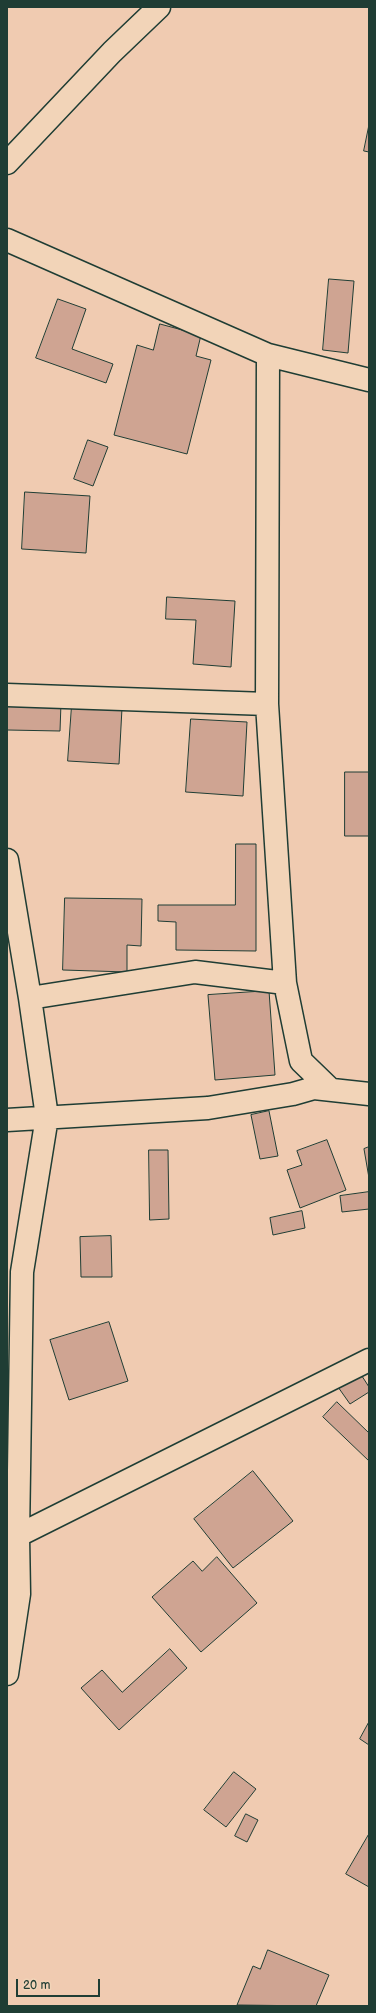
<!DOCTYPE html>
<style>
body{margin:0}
#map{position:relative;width:376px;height:2013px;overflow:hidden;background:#f0cbb1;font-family:"Balsamiq Sans",sans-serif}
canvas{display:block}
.frame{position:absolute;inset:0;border:8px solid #1f3d34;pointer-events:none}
.scale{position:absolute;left:16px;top:1979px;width:84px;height:18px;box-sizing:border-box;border:2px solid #1f3d34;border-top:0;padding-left:5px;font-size:12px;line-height:14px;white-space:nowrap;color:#1f3d34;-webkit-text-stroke:3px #f2d4b8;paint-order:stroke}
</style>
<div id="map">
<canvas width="376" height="2013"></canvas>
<div class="frame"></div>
<div class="scale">20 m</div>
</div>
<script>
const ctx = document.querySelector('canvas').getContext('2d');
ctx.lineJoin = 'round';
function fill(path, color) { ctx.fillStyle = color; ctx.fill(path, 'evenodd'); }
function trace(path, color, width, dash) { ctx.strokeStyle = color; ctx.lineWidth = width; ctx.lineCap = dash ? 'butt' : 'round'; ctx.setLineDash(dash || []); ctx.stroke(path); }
const building = new Path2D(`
 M369 125V152L364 151Z
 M329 279 354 281 348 353 323 350Z
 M58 299 86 309 72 349 113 364 106 383 36 358Z
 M160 324 201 335 196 356 211 360 187 454 114 435 137 345 153 350Z
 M88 440 108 447 93 486 74 479Z
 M25 492 90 496 86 553 22 549Z
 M167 597 235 601 231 667 193 664 196 620 166 619Z
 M8 702 61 703 60 731 7 730Z
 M72 705 122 708 119 764 68 761Z
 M191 719 247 722 243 796 186 792Z
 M345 772H369V836H345Z
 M236 844H256V951L176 950V922L158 921V905H235Z
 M65 898 142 899 141 946 127 945V972L63 970Z
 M269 991 275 1075 215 1080 208 995Z
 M269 1111 278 1156 260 1159 251 1115Z
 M327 1140 346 1190 300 1208 287 1170 302 1165 297 1151Z
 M369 1147V1178L364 1149Z
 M149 1150H168L169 1219 150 1220Z
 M369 1192V1209L342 1212 340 1196Z
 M302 1211 305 1228 273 1235 270 1218Z
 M111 1236 112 1277H81L80 1237Z
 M109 1322 128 1381 69 1400 50 1340Z
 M360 1373 369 1387V1392L350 1404 338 1387Z
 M337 1402 369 1433V1461L323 1417Z
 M253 1471 293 1521 233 1568 194 1519Z
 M217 1557 257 1603 201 1652 152 1597 193 1561 202 1571Z
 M170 1649 187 1668 119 1730 81 1688 102 1670 122 1692Z
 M369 1722V1745L360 1739Z
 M234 1772 256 1789 226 1827 204 1810Z
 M246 1814 258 1820 247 1842 235 1836Z
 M369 1834V1887L346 1874Z
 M268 1950 329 1975 316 2006 237 2005 253 1966 260 1969Z`);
fill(building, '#cfa492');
trace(building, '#1f3d34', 1);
const minor = new Path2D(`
 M7 163 112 52 159 7
 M7 240 268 355 369 380
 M268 355 267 704 285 983 301 1061 331 1090
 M7 695 267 704
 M7 860 30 998 47 1117 22 1272 18 1536 19 1594 7 1674
 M30 998 195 972 285 983
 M7 1120 208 1108 293 1094 314 1088 369 1094
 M7 1541 369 1360`);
trace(minor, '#1f3d34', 25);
trace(minor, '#f2d4b8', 22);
</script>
